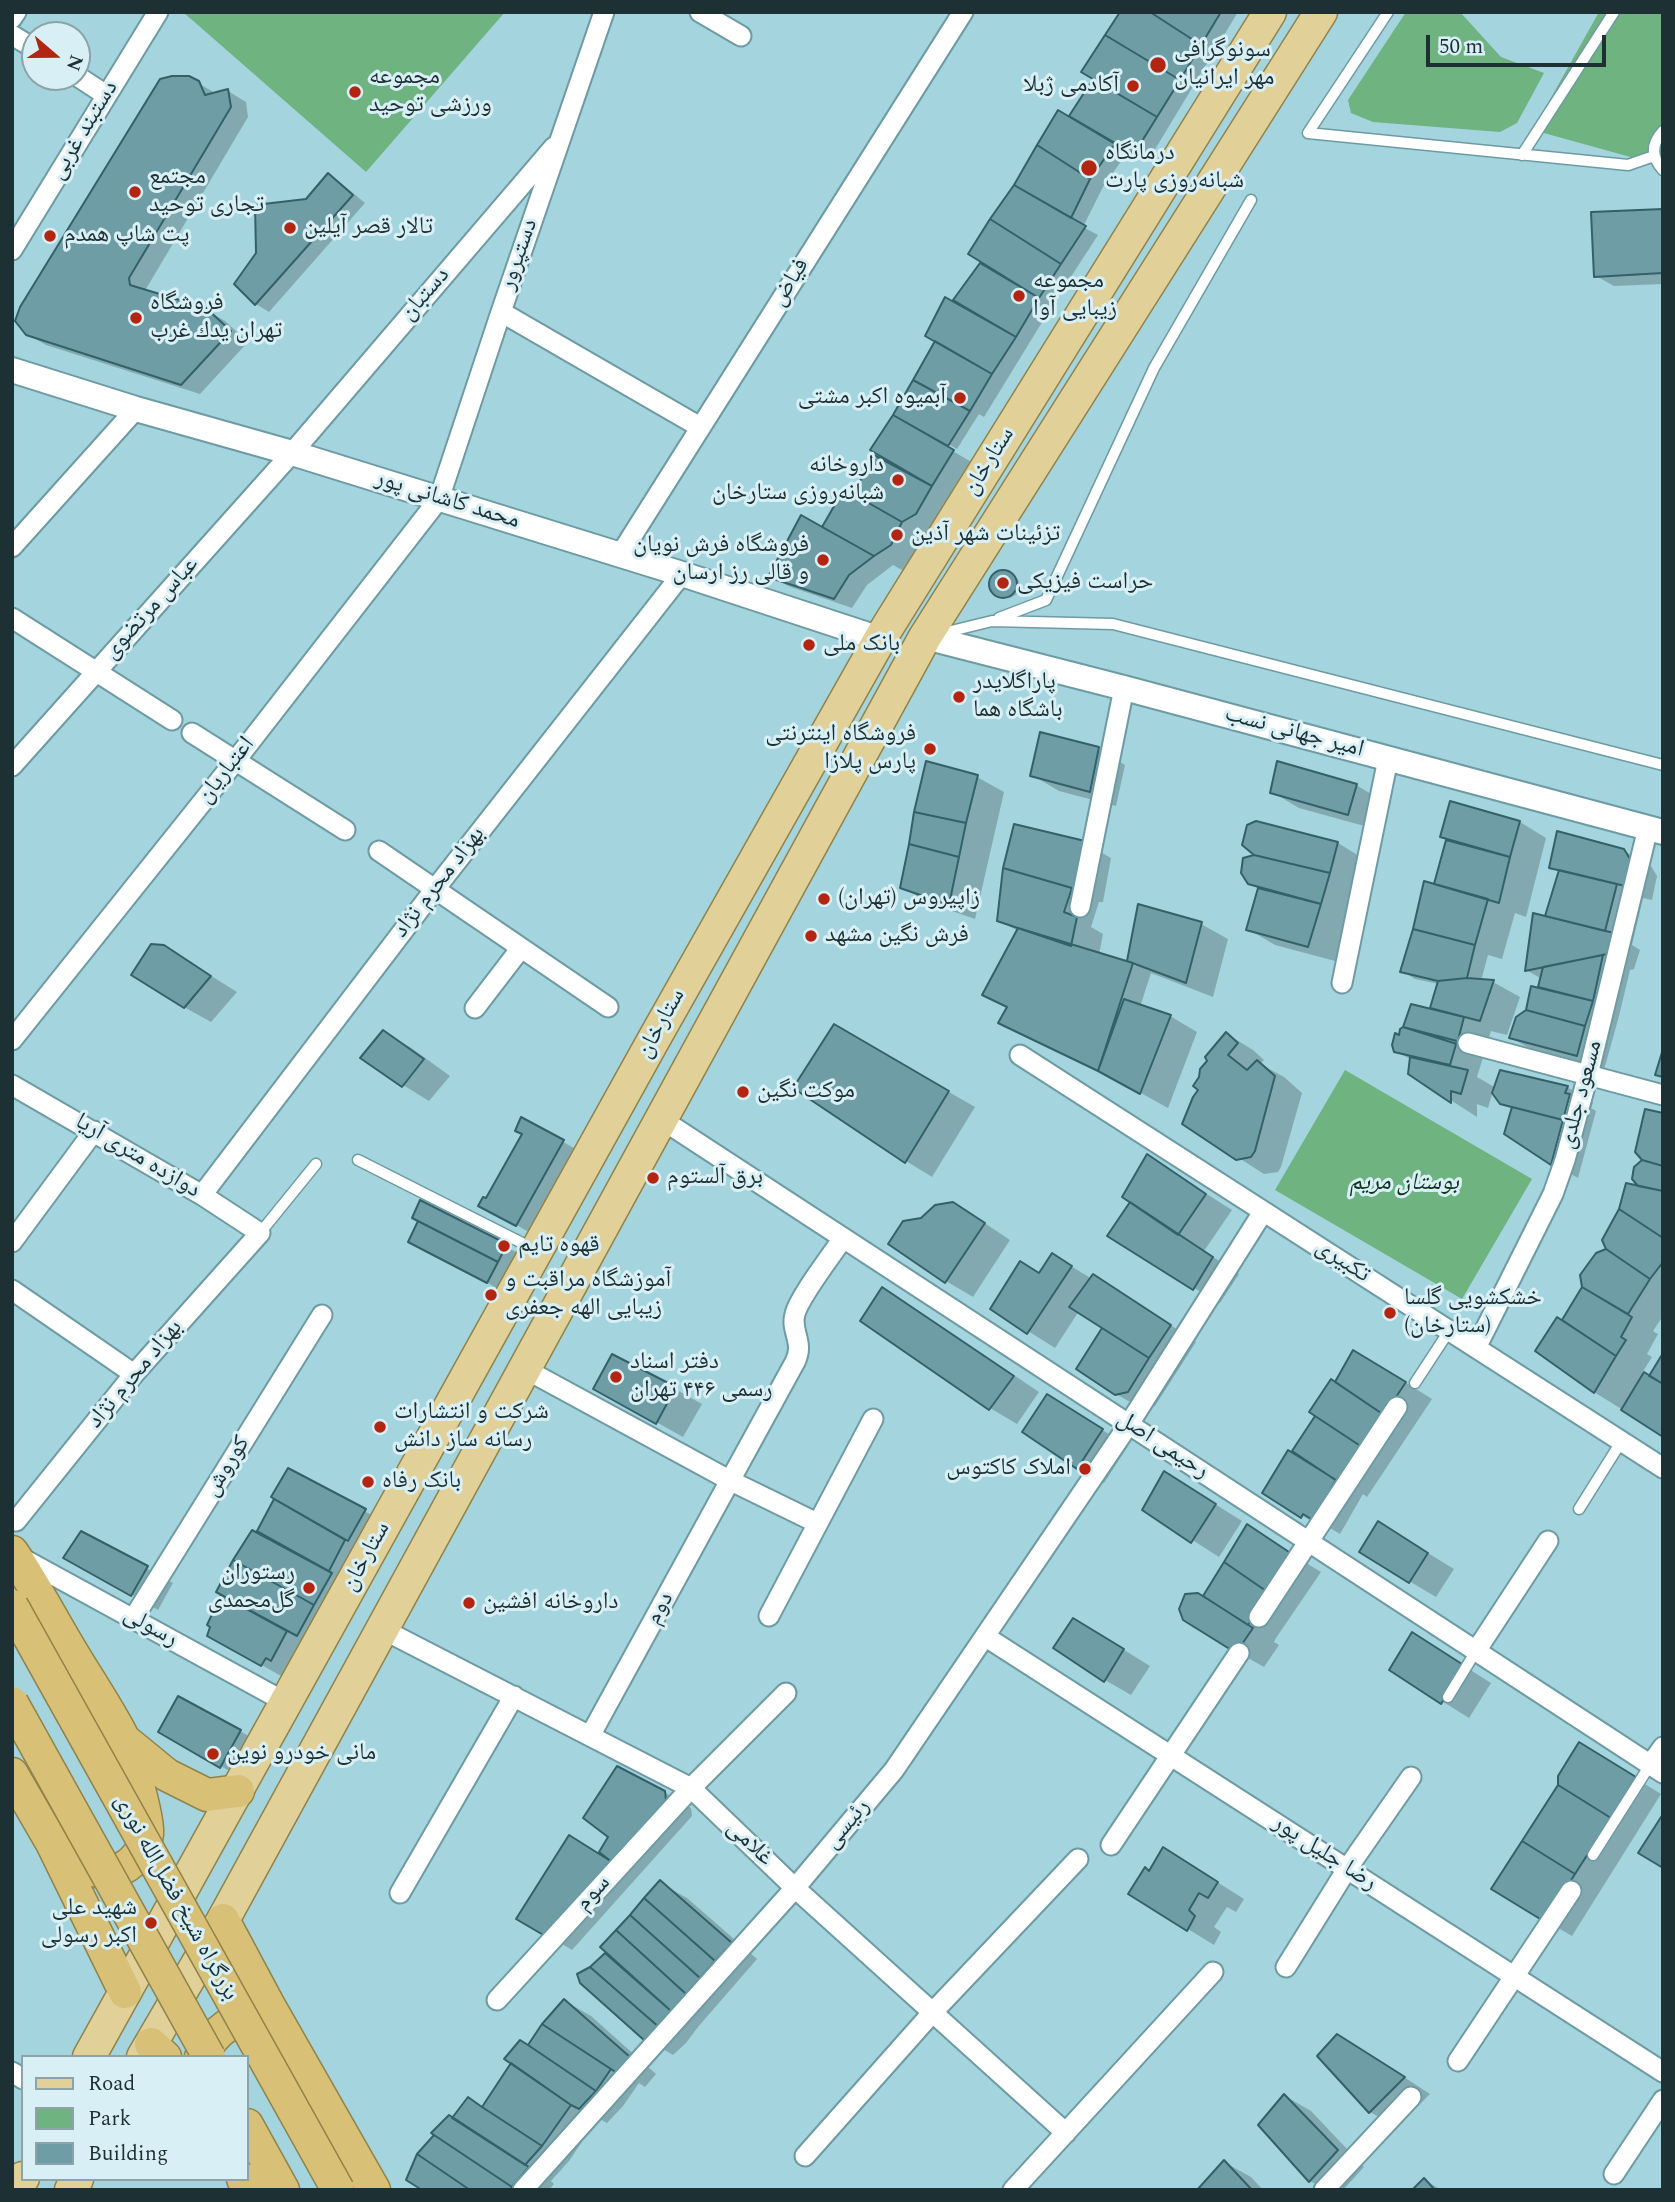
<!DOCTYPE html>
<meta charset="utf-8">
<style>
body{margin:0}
#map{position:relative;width:1675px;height:2202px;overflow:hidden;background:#a4d4dd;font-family:Spectral,serif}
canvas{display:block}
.frame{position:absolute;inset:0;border:14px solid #1d3034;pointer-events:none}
.legend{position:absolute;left:21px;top:2055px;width:228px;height:126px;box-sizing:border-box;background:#d8f0f5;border:2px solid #8da3a8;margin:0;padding:9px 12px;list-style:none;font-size:21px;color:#1d3034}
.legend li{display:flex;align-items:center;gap:14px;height:35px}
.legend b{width:35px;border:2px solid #8da3a8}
.north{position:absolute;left:21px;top:21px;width:70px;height:70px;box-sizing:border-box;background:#d8f0f5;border:2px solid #8da3a8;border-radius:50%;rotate:110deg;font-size:19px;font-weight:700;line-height:28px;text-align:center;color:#1d3034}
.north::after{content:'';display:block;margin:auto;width:24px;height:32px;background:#b32510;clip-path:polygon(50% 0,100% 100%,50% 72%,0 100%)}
.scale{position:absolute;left:1426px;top:35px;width:180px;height:32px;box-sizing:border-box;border:4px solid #1d3034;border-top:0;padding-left:9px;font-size:21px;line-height:24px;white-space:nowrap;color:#1d3034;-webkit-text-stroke:5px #d8f0f5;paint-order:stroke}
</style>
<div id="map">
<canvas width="1675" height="2202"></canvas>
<div class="frame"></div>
<ul class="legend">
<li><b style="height:9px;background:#e2d099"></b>Road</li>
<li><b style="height:19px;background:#6eb380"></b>Park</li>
<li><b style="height:19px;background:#6f9da6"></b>Building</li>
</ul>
<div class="north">N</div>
<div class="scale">50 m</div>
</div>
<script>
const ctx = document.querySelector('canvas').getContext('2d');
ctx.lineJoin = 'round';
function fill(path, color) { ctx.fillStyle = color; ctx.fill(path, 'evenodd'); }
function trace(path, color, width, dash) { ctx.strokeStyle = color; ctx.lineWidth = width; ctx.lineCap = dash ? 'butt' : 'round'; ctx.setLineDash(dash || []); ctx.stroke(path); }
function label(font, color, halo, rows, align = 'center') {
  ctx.font = font + ' Spectral,"Noto Naskh Arabic",serif'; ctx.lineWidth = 6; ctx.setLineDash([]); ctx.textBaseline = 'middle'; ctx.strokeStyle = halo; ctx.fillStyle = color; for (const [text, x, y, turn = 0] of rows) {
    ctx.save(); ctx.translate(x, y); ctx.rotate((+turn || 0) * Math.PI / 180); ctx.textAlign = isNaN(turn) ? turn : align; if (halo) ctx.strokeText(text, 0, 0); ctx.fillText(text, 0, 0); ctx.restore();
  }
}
fill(new Path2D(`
 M183 12H505L366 172Z
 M1406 12H1460L1501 57 1544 73 1517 123 1500 132 1373 122 1351 113 1348 100Z
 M1599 12H1663V166L1533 130Z
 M1345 1070 1532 1179 1462 1299 1275 1190Z`), '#6eb380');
fill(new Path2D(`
 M1122 12H1238L1148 161 1129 150 1103 187 1083 227 1098 235 1052 306 984 417 979 414 957 449 929 433 927 436 980 467 918 560 902 570 893 565 867 585 852 608 788 586 771 576 865 553 854 496 875 457 893 467 895 465 872 450 938 341 953 302 982 262 1096 79Z
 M189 78 217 94 228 91 246 102 248 117 146 289 147 292 206 310 225 321 248 342 200 394 46 345 27 334Z
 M328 175 341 183 365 203 269 312 256 304 236 284 258 253Z
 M1663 210V284L1614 286 1596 276Z
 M1002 572 1018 579 1020 587 1017 594 1010 598 995 593 991 586 995 575Z
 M1098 749 1125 765 1116 806 1059 791 1032 775Z
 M977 777 1004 792 975 919 929 903 902 887Z
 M1356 785 1383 801 1375 829 1299 808 1272 792Z
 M1451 803 1520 822 1546 838 1526 917 1515 913 1502 959 1488 955 1481 981 1493 982 1520 997 1507 1035 1491 1031 1477 1077 1496 1088 1567 1087 1593 1103 1591 1108 1596 1111 1578 1178 1553 1164 1572 1094 1513 1110 1501 1103 1493 1091 1488 1108 1477 1104V1117L1410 1074 1412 1060 1395 1051 1401 1038 1432 1010 1439 984 1415 979 1402 971 1436 887 1448 840 1442 836Z
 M1085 843 1111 858 1103 902H1099L1091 927 1103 934 1099 955 1137 966 1129 960 1201 924 1228 939 1213 997 1151 973 1140 1007 1170 1016 1197 1032 1168 1108 1119 1081 1018 1032 1008 1008 984 995 1018 931 998 920Z
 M1338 843 1364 859 1335 961 1275 945 1248 929 1259 889 1249 883Z
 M1624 851 1651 866 1657 876 1652 900 1643 898 1632 945 1640 950 1634 969 1630 970 1619 1016 1604 1070 1538 1053 1511 1038 1528 1011 1542 979 1526 970 1547 918 1560 872 1551 867Z
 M163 946 237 992 211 1022 184 1007Z
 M834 1026 975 1107 932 1177 906 1161Z
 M383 1032 410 1047 450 1076 429 1101 403 1085Z
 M1227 1034 1253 1050 1264 1060 1260 1064 1284 1077 1302 1093 1281 1167 1278 1172 1264 1174 1184 1123Z
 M1663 1115V1316L1653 1331 1658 1334 1647 1354 1652 1357 1642 1373 1650 1378 1663 1435 1594 1392 1563 1322 1609 1250 1643 1189 1644 1161Z
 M522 1119 590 1157 543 1240 481 1205 487 1201 523 1134Z
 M1148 1157 1232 1210 1204 1251 1239 1274 1220 1303 1194 1288Z
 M421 1202 533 1261 514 1297 436 1256 420 1221Z
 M980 1220 1010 1240 973 1297 946 1281Z
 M1053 1255 1092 1279 1094 1276 1121 1292 1196 1342 1155 1406 1144 1410 1116 1394 1104 1327 1079 1311 1055 1348 993 1309 1040 1275Z
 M882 1290 909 1305 1039 1392 1017 1424 990 1408Z
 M1381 1367 1432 1399 1367 1497 1363 1494 1340 1534 1330 1528 1328 1532 1265 1492 1292 1454 1336 1384Z
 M595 1388 675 1389 702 1404 683 1437Z
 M1074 1412 1128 1446 1104 1483 1078 1467Z
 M288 1470 392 1526 288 1680 209 1635 212 1627 209 1624 276 1499Z
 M1191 1489 1242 1521 1219 1557 1144 1509Z
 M1248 1527 1321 1572 1276 1638 1274 1642 1279 1645 1264 1667 1237 1652 1204 1598Z
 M82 1533 173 1583 158 1610 66 1557Z
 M1405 1539 1454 1569 1436 1597 1409 1581Z
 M1100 1635 1150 1666 1131 1695 1105 1680Z
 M1439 1650 1491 1683 1469 1718 1392 1670Z
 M161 1731H240L267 1747 248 1782Z
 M1606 1760 1661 1794 1572 1936 1546 1921Z
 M664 1792 691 1808 692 1816 572 1950 519 1918 606 1859 601 1851 610 1837Z
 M1190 1865 1244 1899 1236 1912 1227 1907 1214 1927 1221 1932 1214 1945 1188 1929 1151 1873Z
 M660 1883 687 1898 757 1959 698 2027 686 2043 673 2055 646 2039 591 1968 607 1953Z
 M565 2001 591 2016 656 2074 645 2087 639 2083 623 2106 607 2123 598 2118 569 2161 551 2181 554 2184 549 2190H425L453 2120 483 2108Z
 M1364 2051 1430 2094 1397 2127 1370 2112 1319 2056Z
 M1285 2096 1311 2111 1364 2167 1343 2190H1326L1310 2181 1260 2125Z
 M1224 2162 1251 2177 1263 2190H1200Z
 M1425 2180 1441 2190H1415Z`), '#0003');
const building = new Path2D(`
 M1120 12H1150L1201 45 1180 80 1105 35Z
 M1150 12H1221L1201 45Z
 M1105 35 1180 80 1157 117 1081 72Z
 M172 76H189L199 81 205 95 228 89 231 107 129 278 130 285 206 308 231 331 181 385 26 335 15 321 20 307 160 79Z
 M1093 79 1157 117 1134 154 1069 116Z
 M1058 110 1115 144 1090 179 1037 145Z
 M1037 145 1090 179 1071 218 1014 185Z
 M328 173 353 195 255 305 234 284 256 253 255 205 306 199Z
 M1014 185 1086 226 1061 264 990 219Z
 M1663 209V273L1594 277 1591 212Z
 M990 219 1061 264 1039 298 968 254Z
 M980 263 1039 298 1016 337 953 300Z
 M945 297 1016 337 992 374 925 336Z
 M935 341 992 374 970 411 913 380Z
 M913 380 970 411 948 446 893 415Z
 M893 415 954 450 932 486 870 450Z
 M874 455 932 486 916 514 902 522 853 494Z
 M844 489 902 522 891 545 874 556 822 527Z
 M801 515 874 556 849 575 834 599 768 577Z
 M989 584a14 14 0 1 1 28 0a14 14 0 1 1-28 0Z
 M1040 732 1099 747 1090 792 1030 776Z
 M926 761 978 775 966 823 914 812Z
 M1277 761 1357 784 1348 815 1270 793Z
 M1450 801 1520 821 1510 857 1440 837Z
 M914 812 966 823 959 857 909 844Z
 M1256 821 1338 842 1330 873 1254 855 1242 845 1247 825Z
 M1014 824 1085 841 1076 887 1072 888 1003 868Z
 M1557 831 1624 849 1630 859 1625 886 1549 868Z
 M1446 840 1510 857 1499 903 1434 884Z
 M909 844 959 857 949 905 900 888Z
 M1254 855 1330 873 1321 904 1248 884 1241 873 1243 858Z
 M1003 868 1072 888 1064 912 1077 917 1071 946 997 921Z
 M1559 870 1617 884 1605 931 1545 916Z
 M1424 881 1488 899 1475 945 1413 929Z
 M1258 888 1321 904 1308 947 1246 930Z
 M1138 904 1202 922 1186 983 1127 961Z
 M1533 913 1614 933 1607 954 1525 971Z
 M1018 928 1133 963 1098 1071 998 1023 1007 1007 982 995Z
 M1413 929 1475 945 1467 978 1438 981 1400 972Z
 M151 944 164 945 211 976 184 1008 131 975Z
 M1603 955 1593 1001 1538 987 1543 967Z
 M1467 978 1494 980 1480 1021 1430 1008 1438 981Z
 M1531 986 1593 1001 1585 1026 1526 1010Z
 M1124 999 1171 1015 1140 1094 1098 1071Z
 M1411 1004 1464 1017 1457 1044 1403 1027Z
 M1526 1010 1585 1026 1577 1056 1509 1038 1516 1017Z
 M834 1024 949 1091 905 1163 793 1088Z
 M1403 1027 1457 1041 1450 1065 1394 1052 1392 1045 1395 1033 1399 1035 1400 1029Z
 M383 1030 424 1059 402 1087 360 1058Z
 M1226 1032 1238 1043 1228 1055 1247 1070 1257 1060 1275 1076 1255 1151 1251 1157 1236 1160 1182 1124 1193 1097 1198 1090 1193 1086 1199 1077 1200 1069 1207 1061 1205 1057Z
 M1663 1049V1077L1655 1075Z
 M1410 1057 1468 1070 1461 1094 1451 1091V1103L1408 1074Z
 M1500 1070 1568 1086 1565 1093 1570 1094 1563 1120 1500 1104 1492 1093Z
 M1512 1107 1563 1120 1551 1165 1504 1134Z
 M1645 1109 1663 1113V1166L1642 1160 1635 1152Z
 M521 1117 564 1140 516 1226 478 1206 483 1197 486 1198 522 1134 515 1131Z
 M1147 1154 1206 1194 1178 1235 1122 1197Z
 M1642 1160 1663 1166V1191L1638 1186 1632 1179 1634 1167Z
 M1626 1183 1663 1191V1238L1619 1209Z
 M420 1200 507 1244 498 1262 412 1218Z
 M953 1202 985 1223 945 1283 888 1244 903 1221 921 1218 935 1205Z
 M1130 1202 1213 1257 1193 1290 1107 1236Z
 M1619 1209 1663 1238V1262L1650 1279 1606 1249 1602 1240Z
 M418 1221 498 1262 487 1283 408 1242Z
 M1606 1249 1650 1279 1628 1314 1582 1287 1580 1275 1596 1253Z
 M1052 1253 1072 1266 1027 1334 990 1309 1020 1261 1039 1273Z
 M1093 1274 1171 1325 1149 1358 1069 1307Z
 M882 1287 1014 1376 989 1410 860 1321Z
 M1582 1287 1632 1317 1621 1337 1626 1340 1616 1356 1562 1320Z
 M1557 1317 1616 1356 1594 1393 1535 1351Z
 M1102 1328 1149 1358 1128 1392 1115 1395 1076 1369Z
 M1353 1350 1406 1382 1384 1415 1335 1382Z
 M1663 1353V1384L1649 1376Z
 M612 1354 676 1387 656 1424 593 1389Z
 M1644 1372 1663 1384V1437L1621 1410Z
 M1331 1379 1384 1415 1362 1447 1309 1412Z
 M1047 1394 1103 1429 1077 1469 1022 1432Z
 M1315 1416 1362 1447 1340 1483 1292 1451Z
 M1288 1450 1336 1480 1313 1520 1303 1514 1301 1518 1262 1493Z
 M288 1468 366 1509 348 1541 271 1497Z
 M1164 1471 1216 1504 1191 1543 1142 1510Z
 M274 1499 345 1540 329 1571 257 1531Z
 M1378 1521 1428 1553 1409 1583 1359 1552Z
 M1247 1524 1295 1556 1269 1593 1224 1562Z
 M252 1530 332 1573 314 1605 233 1560Z
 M81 1531 148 1566 131 1596 63 1558Z
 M233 1560 314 1605 297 1636 216 1592Z
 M1224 1562 1269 1593 1248 1625 1203 1596Z
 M1198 1593 1253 1628 1236 1653 1183 1620 1179 1609 1185 1594Z
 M221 1595 287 1631 271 1661 266 1658 261 1666 207 1636 210 1627 207 1625Z
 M1073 1618 1124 1649 1104 1682 1053 1648Z
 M1412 1632 1465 1666 1441 1704 1389 1670Z
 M178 1696 241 1730 220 1768 158 1732Z
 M1579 1742 1636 1777 1611 1818 1558 1785V1776Z
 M617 1766 665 1791 666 1800 612 1862 599 1852 608 1837 583 1818Z
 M1558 1785 1611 1818 1575 1874 1522 1841Z
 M1663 1814V1868L1638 1853Z
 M569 1835 612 1862 545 1936 516 1919Z
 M1522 1841 1575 1874 1545 1922 1491 1889Z
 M1163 1847 1218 1882 1208 1898 1199 1893 1189 1910 1195 1916 1187 1931 1128 1894 1145 1867 1149 1871Z
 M660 1880 732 1943 715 1961 644 1898Z
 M644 1898 715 1961 700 1978 630 1915Z
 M630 1915 700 1978 686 1994 616 1930Z
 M616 1930 686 1994 671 2011 600 1947Z
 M605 1953 671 2011 660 2028 590 1967Z
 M590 1967 660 2028 645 2041 580 1983 577 1974Z
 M564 1999 630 2057 617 2073 542 2024Z
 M542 2024 611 2069 596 2091 528 2045Z
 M1337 2034 1405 2077 1369 2113 1317 2056Z
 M520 2040 528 2045 596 2091 579 2109 571 2105 504 2059Z
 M511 2063 571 2105 542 2146 482 2107Z
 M1284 2094 1338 2150 1309 2182 1258 2125Z
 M468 2097 482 2107 542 2146 525 2165 452 2118Z
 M449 2115 529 2167 512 2187 431 2133Z
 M434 2135 512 2187 510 2190H470L417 2154Z
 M417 2154 470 2190H422L406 2180Z
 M1224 2160 1252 2190H1197Z
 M1424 2178 1435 2190H1412Z`);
fill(building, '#6f9da6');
trace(building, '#336069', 2);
const service = new Path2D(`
 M1388 12 1308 133 1628 165 1654 156
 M1663 131C1651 144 1651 157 1663 170
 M1522 155 1614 12
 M999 618 1046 600 1154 368 1251 200
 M939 634 992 621 1113 624 1663 765
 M358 1160 532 1248
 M260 1233 316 1164
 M1415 1383 1449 1331
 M1579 1509 1621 1442
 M1448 1697 1476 1651
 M1593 1855 1650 1765`);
const minor = new Path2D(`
 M700 12 741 36
 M12 18 16 12
 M12 35 35 49
 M77 76 106 95
 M12 250 158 12
 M501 312 700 427
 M12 547 136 409
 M620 555 963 12
 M12 618 172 720
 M192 733 345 830
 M12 766 292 453 554 147
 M379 851 608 1007
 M1080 907 1124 688
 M1342 983 1388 759
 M475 1008 521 948
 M12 1040 236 760 439 499 501 312 604 12
 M1468 1043 1663 1095
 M1020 1055 1663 1468
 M12 1085 202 1195 260 1233 134 1374 16 1521
 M661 1119 1663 1773
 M202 1195 435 889 682 574
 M12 1242 94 1131
 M12 1290 134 1374
 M1476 1348 1553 1194 1565 1160 1588 1075 1648 828
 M525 1369 731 1481 817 1523
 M20 1557 287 1703
 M769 1616 873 1419
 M1259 1617 1397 1407
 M133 1619 322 1315
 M382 1629 691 1788 795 1888 1066 2133
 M986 1637 1663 2072
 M1476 1651 1548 1541
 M590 1736 795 1362C805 1342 790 1332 795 1314 799 1297 832 1255 843 1238
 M1650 1765 1663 1747
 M1111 1845 1239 1653
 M400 1893 514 1696
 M1286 1967 1347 1869 1411 1777
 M497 2000 691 1788 786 1693
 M1458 2061 1571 1891
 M12 2072 23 2079
 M805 2156 932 2013 1078 1859
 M1614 2174 1663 2100
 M523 2190 795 1888 894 1770 1129 1424 1263 1212
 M1013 2190 1213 1972
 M1324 2190 1411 2097`);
const tertiary = new Path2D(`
 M12 370 136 409 292 453 682 574 880 639
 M925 637 1124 688 1663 832`);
const primary = new Path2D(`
 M89 2057 654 1039 880 639 1270 12
 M143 2057 223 1920 925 637 1321 12
 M16 2190 23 2178
 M71 2190 77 2179`);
const trunk = new Path2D(`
 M12 1552C32 1581 49 1614 67 1644 85 1675 106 1705 122 1736 129 1751 149 1819 147 1834 146 1847 135 1862 123 1868 96 1881 71 1859 52 1843
 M123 1739 167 1775 207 1795 238 1791
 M12 1774 52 1843 125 1992
 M223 1920 269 2006 374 2190
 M151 2044 165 2057
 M201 2057C214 2029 237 2017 265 2008
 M247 2125 283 2190
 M243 2179 248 2190`);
trace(service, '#6d9ba4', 13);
trace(minor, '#6d9ba4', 23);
trace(tertiary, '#6d9ba4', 28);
trace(primary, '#908349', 35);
trace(trunk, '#908349', 35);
trace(service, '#fff', 10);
trace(minor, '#fff', 19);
trace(tertiary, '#fff', 24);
trace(primary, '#e2d099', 32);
trace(trunk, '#d8c077', 32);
const trunkBridge = new Path2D(`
 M12 1606 338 2190
 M12 1703 209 2057`);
trace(trunkBridge, '#908349', 35, []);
trace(trunkBridge, '#d8c077', 32);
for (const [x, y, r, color] of [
 [1158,65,9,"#b32510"],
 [1133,86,7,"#b32510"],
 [355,92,7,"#b32510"],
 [1089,168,9,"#b32510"],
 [135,192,7,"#b32510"],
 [290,228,7,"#b32510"],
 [50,236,7,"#b32510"],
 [1019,296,7,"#b32510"],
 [136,318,7,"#b32510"],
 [960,398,7,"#b32510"],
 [898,480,7,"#b32510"],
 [897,535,7,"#b32510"],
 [823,560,7,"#b32510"],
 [1003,583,7,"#b32510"],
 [809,645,7,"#b32510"],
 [959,697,7,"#b32510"],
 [930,749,7,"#b32510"],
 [824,899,7,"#b32510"],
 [811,936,7,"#b32510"],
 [743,1092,7,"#b32510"],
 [653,1178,7,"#b32510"],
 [504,1246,7,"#b32510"],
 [491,1295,7,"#b32510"],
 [1390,1313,7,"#b32510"],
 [616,1377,7,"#b32510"],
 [380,1427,7,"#b32510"],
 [1085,1469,7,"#b32510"],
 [368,1482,7,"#b32510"],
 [309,1588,7,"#b32510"],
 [469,1603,7,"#b32510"],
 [213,1754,7,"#b32510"],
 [151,1923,7,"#b32510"]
]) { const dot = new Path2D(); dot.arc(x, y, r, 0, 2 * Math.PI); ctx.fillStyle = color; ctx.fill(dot); trace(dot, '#d8f0f5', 2.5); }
label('24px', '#1d3034', '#d8f0f5', [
 ["سونوگرافی",1174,51],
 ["مهر ایرانیان",1174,79],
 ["مجموعه",369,78],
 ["ورزشی توحید",369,106],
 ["آکادمی ژبلا",1119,86,"right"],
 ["درمانگاه",1105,154],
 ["شبانه‌روزی پارت",1105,182],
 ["مجتمع",149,178],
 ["تجاری توحید",149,206],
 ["تالار قصر آیلین",304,228],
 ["پت شاپ همدم",64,236],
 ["مجموعه",1033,282],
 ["زیبایی آوا",1033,310],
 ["فروشگاه",150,304],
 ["تهران يدك غرب",150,332],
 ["آبمیوه اکبر مشتی",946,398,"right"],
 ["داروخانه",884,466,"right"],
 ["شبانه‌روزی ستارخان",884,494,"right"],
 ["تزئینات شهر آذین",911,535],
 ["فروشگاه فرش نویان",809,546,"right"],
 ["و قالی رز ارسان",809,574,"right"],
 ["حراست فیزیکی",1017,583],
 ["بانک ملی",823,645],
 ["پاراگلایدر",973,683],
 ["باشگاه هما",973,711],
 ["فروشگاه اینترنتی",916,735,"right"],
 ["پارس پلازا",916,763,"right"],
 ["زاپیروس (تهران)",838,899],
 ["فرش نگین مشهد",825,936],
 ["موکت نگین",757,1092],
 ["برق آلستوم",667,1178],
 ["قهوه تایم",518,1246],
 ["آموزشگاه مراقبت و",505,1281],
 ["زیبایی الهه جعفری",505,1309],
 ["خشکشویی گلسا",1404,1299],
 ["(ستارخان)",1404,1327],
 ["دفتر اسناد",630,1363],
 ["رسمی ۴۴۶ تهران",630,1391],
 ["شرکت و انتشارات",394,1413],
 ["رسانه ساز دانش",394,1441],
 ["املاک کاکتوس",1071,1469,"right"],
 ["بانک رفاه",382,1482],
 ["رستوران",295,1574,"right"],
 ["گل‌محمدی",295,1602,"right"],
 ["داروخانه افشین",483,1603],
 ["مانی خودرو نوین",227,1754],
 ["شهید علی",137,1909,"right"],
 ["اکبر رسولی",137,1937,"right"]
], 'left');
label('24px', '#1d3034', '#d8f0f5', [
 ["دستبند غربی",85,131,-59],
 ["دستپرور",520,255,-71],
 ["فیاض",791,283,-58],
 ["دستبان",426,295,-49],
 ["ستارخان",990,462,-58],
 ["محمد کاشانی پور",447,501,17],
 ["عباس مرتضوی",152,609,-48],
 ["امیر جهانی نسب",1294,733,15],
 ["اعتباریان",227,771,-52],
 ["بهزاد محرم نژاد",440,883,-52],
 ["ستارخان",662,1024,-61],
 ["مسعود جلدی",1582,1095,-75],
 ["دوازده متری آریا",137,1157,31],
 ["تکبیری",1342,1262,33],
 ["بهزاد محرم نژاد",136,1375,-50],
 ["رحیمی اصل",1162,1446,33],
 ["کوروش",228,1467,-58],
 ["ستارخان",367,1557,-61],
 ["دوم",661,1609,-61],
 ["رسولی",150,1628,29],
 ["رئیسی",848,1825,-50],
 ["غلامی",749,1844,44],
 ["رضا جلیل پور",1324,1854,33],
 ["سوم",594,1894,-48],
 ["بزرگراه شیخ فضل‌الله نوری",175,1898,61]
]);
label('italic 24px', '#0e331a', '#d8f0f5', [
 ["بوستان مریم",1404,1184]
]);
</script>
